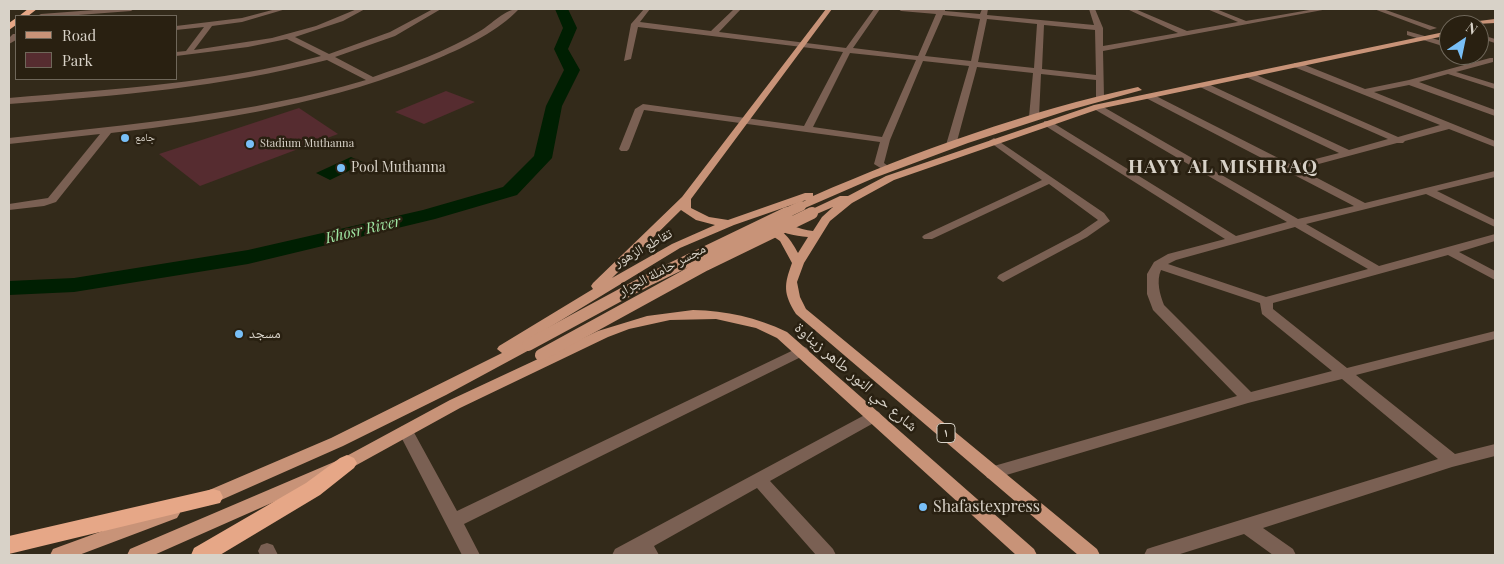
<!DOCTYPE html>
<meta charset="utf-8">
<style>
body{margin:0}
#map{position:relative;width:1504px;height:564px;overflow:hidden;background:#332a1a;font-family:"Playfair Display",serif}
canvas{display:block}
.frame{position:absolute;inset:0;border:10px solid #d8d2c8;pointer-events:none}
.legend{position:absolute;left:15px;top:15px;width:162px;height:65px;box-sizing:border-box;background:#292011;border:1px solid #6f675a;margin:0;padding:6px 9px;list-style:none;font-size:15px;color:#d8d2c8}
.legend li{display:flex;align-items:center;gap:10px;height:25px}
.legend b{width:25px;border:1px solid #6f675a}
.north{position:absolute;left:1439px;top:15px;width:50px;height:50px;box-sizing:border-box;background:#292011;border:1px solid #6f675a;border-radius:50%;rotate:34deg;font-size:14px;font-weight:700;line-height:20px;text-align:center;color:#d8d2c8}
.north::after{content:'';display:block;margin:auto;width:18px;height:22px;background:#78bff7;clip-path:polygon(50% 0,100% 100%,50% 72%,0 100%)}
</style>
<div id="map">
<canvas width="1504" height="564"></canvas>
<div class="frame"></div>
<ul class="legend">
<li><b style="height:6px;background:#c89378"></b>Road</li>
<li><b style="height:14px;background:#562c30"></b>Park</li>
</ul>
<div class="north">N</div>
</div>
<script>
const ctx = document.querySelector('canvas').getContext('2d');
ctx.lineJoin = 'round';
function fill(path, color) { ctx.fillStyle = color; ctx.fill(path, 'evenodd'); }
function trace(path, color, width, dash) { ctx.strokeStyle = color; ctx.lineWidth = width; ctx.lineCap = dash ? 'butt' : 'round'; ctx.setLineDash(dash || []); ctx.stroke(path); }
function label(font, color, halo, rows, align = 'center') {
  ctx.font = font + ' "Playfair Display","Noto Naskh Arabic",serif'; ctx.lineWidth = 5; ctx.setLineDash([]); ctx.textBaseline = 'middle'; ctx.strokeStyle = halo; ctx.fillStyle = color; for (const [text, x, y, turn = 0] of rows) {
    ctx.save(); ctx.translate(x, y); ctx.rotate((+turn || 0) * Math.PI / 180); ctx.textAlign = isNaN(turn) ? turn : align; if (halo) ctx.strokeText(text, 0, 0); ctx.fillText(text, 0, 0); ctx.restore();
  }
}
fill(new Path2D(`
 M446 91 475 102 424 124 395 112Z
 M299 108 338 134 200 186 159 154Z`), '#562c30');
fill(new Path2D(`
 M351 157 365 163 330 180 316 173Z`), '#001f02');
fill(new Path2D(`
 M555 9H568L577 28 568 49 580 70 562 106 552 158 517 195 435 219 248 264 74 292 9 295V281L74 278 248 250 423 210 503 187 534 156 546 106 564 70 554 49 563 28Z`), '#001f02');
fill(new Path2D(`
 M107 9H134L131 11 65 16H37L41 14Z
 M276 9H286L242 22 212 26 194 50 272 38 316 26 357 9H365L343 21 295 37 329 54 390 32 433 9H441L395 36 335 57 373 77C410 64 447 51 480 31 492 24 506 8 519 9 498 31 467 46 439 58 335 103 222 120 111 133L56 202 44 206 9 210V204L48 198 100 134 9 144V138C129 124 249 115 366 80L327 60C224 87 115 96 9 104V98C114 89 219 83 321 56L287 39 248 47 176 56V52L186 51 204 27 176 30V26L242 18Z
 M644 9H650L640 22 711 31 734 9H741L719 32 846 48 874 9H880L853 48 918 56 936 14 901 11 898 9 938 10 945 9V11L980 14 982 9H988L987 15 1094 25 1089 9H1095L1103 28V46L1178 33 1127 9H1135L1187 31 1238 22 1207 9H1216L1246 21 1315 9H1328L1103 51 1104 97 1100 100 1096 97V80L1041 74 1039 117 1034 120 1029 117 1033 73 977 67 956 145 951 148 946 145 969 66 923 61 890 140 884 163 892 169 887 172 874 164 880 142 644 110 629 149 627 151H621L619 149 635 109 643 104 804 126 843 52 638 27 631 59 624 61 631 24ZM943 15 980 19 971 61 925 56ZM987 19 1037 24 1034 68 978 62ZM1044 25 1095 30 1096 75 1042 69ZM850 53 916 60 882 137 813 127Z
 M1374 9H1383L1437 28 1430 30Z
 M1407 31 1449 43V48L1407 35Z
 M13 34H16V40L9 44V38Z
 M1479 34 1495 39V43L1479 38Z
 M1490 58H1493V62L1456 72 1495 84V89L1448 74 1419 82 1495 110V116L1409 85 1374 92 1495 141V147L1449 129 1405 141 1403 143H1397L1300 169 1365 203 1495 171V177L1437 191 1495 220V227L1426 194 1306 224 1379 266 1495 234V241L1459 252 1495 271V280L1448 255 1273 303V309L1347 368 1495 331V339L1356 375 1455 454 1495 444V456L1452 467 1263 528 1293 549 1296 555H1273L1244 534 1177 555H1144L1147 549 1153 547 1438 459 1342 379 1248 403 993 479 987 478 985 473 987 468 1237 396 1153 310 1147 294V274L1154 262 1168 254 1225 239 1044 125V121H1050L1236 236 1287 222 1094 109V105H1100L1298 219 1354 206 1146 98V94H1152L1292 165 1339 153 1200 87V83H1206L1349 150 1388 139 1246 77V73H1252L1398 137 1440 125 1294 67V63H1300L1365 89 1409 80ZM1295 227 1368 269 1266 297 1168 264 1176 260ZM1161 270 1260 303 1262 314 1332 371 1251 392 1164 305C1160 295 1156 281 1161 270Z
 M994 138 1104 213 1110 221 1087 237 1003 282 997 278 999 275 1079 233 1098 220 1049 184 932 239H924L922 237 924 235 1042 180 991 143 989 141Z
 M802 346 807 348 809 351 807 354 464 524 480 555H462L398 431 401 427 406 425 411 427 457 511Z
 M874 410 879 412 882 416 879 420 770 481 833 549 836 555H816L757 488 654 546 659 555H612L615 549Z
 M267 543 273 545 278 555H260L258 551 261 545Z`), '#7a6053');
fill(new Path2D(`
 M826 9H832L691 199V208L709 217 728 220 805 193H813V196C916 151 1028 111 1138 87L1142 90 1066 111 968 143 874 178 805 208 801 209 796 206 806 200 734 225 680 248 527 341 533 342 535 345 533 348 446 395 343 446 212 504 206 506 200 504 198 499 200 494 331 438 502 353 497 349 499 346 593 289 591 286 593 283 682 197ZM681 210 696 220 715 225 672 244 612 278Z
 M1495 19V23L1458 25 1462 23Z
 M1449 31V35L1099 109 894 180 852 203 830 221 804 263 797 282 800 297 806 309 1097 549 1100 555H1078L796 314C783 293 784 285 792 263L780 241 761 228 763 226C779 222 792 241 798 253L808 237C795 236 778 233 769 223L771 221C779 219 798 230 813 231L822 217 833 207 812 216 806 213 808 211 840 196H848L886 176 1094 105Z
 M693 310C727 311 756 317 787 332L1034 549 1037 555H1016L777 338 756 328 716 319 670 320 629 329 608 337 460 408 353 467 154 555H127L130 549 341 459 450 400 598 331 647 316Z
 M171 506 177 508 180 513 177 518 79 555H50L53 549Z`), '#c89378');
fill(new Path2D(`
 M28 9H37L28 16H19Z
 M16 18V25L9 30V23Z
 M347 455 354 458 357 463 354 468 320 495 220 555H191L194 548 306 483 340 458Z
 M213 489 220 491 223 497 220 503 9 554V536Z`), '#e6a787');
trace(new Path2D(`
 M784 214 801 206
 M810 214 812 213`), '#c89378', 10);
trace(new Path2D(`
 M528 345 650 279 787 213
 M541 355 705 265 812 213`), '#c89378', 12);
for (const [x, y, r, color] of [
 [125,138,5,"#78bff7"],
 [250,144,5,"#78bff7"],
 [341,168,5,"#78bff7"],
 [239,334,5,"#78bff7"],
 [923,507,5,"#78bff7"]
]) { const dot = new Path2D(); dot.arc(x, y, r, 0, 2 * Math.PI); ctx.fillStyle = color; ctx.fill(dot); trace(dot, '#292011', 2); }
label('11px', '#d8d2c8', '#292011', [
 ["جامع",135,138],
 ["Stadium Muthanna",260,144]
], 'left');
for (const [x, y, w] of [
 [946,433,18]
]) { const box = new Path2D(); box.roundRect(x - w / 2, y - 9.5, w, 19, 4); ctx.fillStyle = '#292011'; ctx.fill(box); trace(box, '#d8d2c8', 1); }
label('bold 12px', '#d8d2c8', null, [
 ["١",946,433]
]);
label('14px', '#d8d2c8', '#292011', [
 ["Pool Muthanna",351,168],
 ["مسجد",249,334]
], 'left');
label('14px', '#d8d2c8', '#292011', [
 ["تقاطع الزهور",643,248,-29],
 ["مجسر حاملة الجرار",662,270,-28]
]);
label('italic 15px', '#9fe6a2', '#292011', [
 ["Khosr River",363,230,-13]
]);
label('16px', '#d8d2c8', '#292011', [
 ["شارع حي النور طاهر زيناوة",856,377,41]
]);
label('16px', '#d8d2c8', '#292011', [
 ["Shafastexpress",933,507]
], 'left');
ctx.letterSpacing = '1px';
label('bold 19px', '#d8d2c8', '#292011', [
 ["HAYY AL MISHRAQ",1223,167]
]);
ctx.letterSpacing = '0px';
</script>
